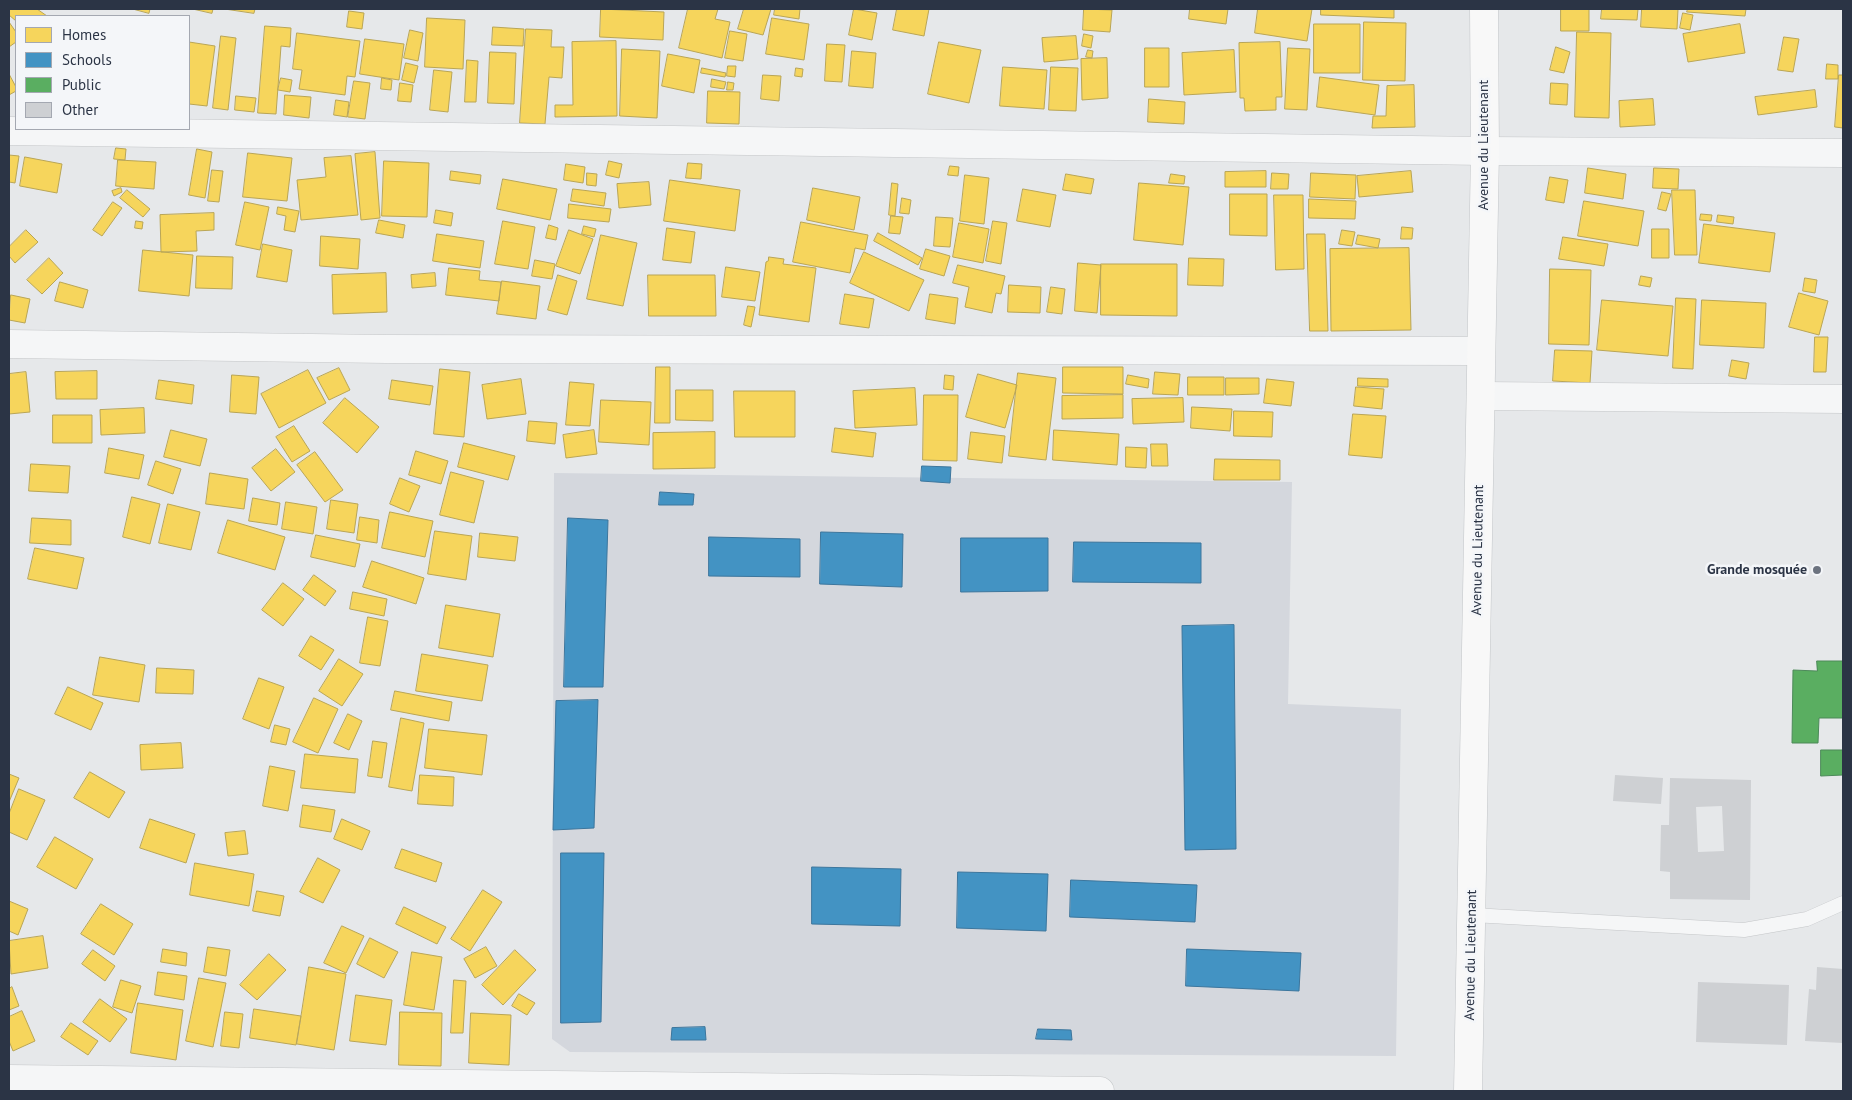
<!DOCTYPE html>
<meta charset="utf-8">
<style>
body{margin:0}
#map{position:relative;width:1852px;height:1100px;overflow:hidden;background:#e6e8ea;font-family:"PT Sans",sans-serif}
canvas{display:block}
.frame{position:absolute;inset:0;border:10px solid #2b3445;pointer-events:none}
.legend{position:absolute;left:15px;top:15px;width:175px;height:115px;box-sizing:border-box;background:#f4f6f9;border:1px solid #a4a8b1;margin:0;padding:6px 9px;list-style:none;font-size:15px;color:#2b3445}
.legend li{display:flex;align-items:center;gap:10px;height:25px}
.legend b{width:25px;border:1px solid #a4a8b1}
</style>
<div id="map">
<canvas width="1852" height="1100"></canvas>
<div class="frame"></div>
<ul class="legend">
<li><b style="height:14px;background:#f6d55c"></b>Homes</li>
<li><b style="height:14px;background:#4393c3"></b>Schools</li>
<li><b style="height:14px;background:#5aae61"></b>Public</li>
<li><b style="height:14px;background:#ced0d3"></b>Other</li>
</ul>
</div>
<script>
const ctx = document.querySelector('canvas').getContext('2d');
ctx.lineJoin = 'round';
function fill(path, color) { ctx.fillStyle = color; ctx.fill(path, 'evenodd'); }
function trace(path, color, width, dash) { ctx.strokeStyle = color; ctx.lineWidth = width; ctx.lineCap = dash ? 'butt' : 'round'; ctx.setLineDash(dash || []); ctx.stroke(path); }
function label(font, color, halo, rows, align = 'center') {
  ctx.font = font + ' "PT Sans",sans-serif'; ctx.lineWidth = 5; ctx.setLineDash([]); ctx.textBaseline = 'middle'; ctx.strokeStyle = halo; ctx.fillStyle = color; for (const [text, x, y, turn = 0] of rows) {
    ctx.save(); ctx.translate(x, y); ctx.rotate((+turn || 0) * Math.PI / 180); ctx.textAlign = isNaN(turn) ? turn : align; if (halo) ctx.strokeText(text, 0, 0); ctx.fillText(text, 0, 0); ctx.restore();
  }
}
fill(new Path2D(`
 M554 473 1292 482 1288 704 1401 709 1396 1056 570 1052 552 1039Z`), '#d4d7dd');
const homes = new Path2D(`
 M9 9H37L47 16H16V21L9 15Z
 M133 9H150L149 13Z
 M193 9H213L212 13Z
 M225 9H255L254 13Z
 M601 9 664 12 663 40 600 37Z
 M688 9H718L715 19 730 22 722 58 679 48Z
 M744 9H771L763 35 738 29Z
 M775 9H800L799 19 774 15Z
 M854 9 877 13 872 40 849 35Z
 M897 9H929L924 36 893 30Z
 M1084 9 1112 10 1110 32 1083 30Z
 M1190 9H1228L1226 24 1189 19Z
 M1258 9H1312L1307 41 1255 33Z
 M1321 9H1394V18L1321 15Z
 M1561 9H1589V31H1561Z
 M1602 9H1638L1637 20 1601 19Z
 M1642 9H1678L1677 29 1641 27Z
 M1688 9H1746L1745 16 1687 12Z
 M349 11 364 13 362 29 347 27Z
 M1683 13 1693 15 1690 30 1680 28Z
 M427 18 465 20 463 69 425 67Z
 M772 18 809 24 804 60 766 54Z
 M9 22 16 32V42L9 47Z
 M1364 22 1406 23 1405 81 1363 80Z
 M1314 24H1360V73H1314Z
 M1740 24 1745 53 1688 62 1683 34Z
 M265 26 291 28 290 47 281 46 276 114 258 113Z
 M493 27 524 29 523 46 492 45Z
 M526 29 552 30 551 47H564L562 78 549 77 545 124 520 123Z
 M410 30 423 33 418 61 404 58Z
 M730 31 747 34 743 61 725 58Z
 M1577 32 1611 33 1609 118 1575 117Z
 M297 33 360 41 355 77 347 76 345 95 299 89 302 70 293 69Z
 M1084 34 1093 36 1091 48 1082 46Z
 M221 36 236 38 228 110 213 108Z
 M1076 36 1078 59 1044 62 1042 38Z
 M1784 37 1799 39 1793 72 1778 70Z
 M365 39 404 44 399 80 360 74Z
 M616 41 617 116 555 117V105H573L572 42Z
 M189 42 215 46 207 106 189 104Z
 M939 42 981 50 969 103 928 94Z
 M1280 42 1282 97H1276V110L1245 111 1244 98H1240L1239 43Z
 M827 44 845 45 842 82 825 81Z
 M1556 47 1570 52 1564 73 1550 70Z
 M1145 48H1169V87H1145Z
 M1288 48 1310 49 1307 110 1285 109Z
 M622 49 660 51 657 118 620 116Z
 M1088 50 1093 51 1092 58 1086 57Z
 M1234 50 1236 92 1184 95 1182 53Z
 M852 51 876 53 873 88 849 86Z
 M490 52 516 53 514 104 488 103Z
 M668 54 700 60 694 93 662 86Z
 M1107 58 1108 98 1082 100 1081 59Z
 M467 60 478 61 476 102H465Z
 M406 63 418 66 414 83 402 80Z
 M1827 64 1838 65V79H1826Z
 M728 66H736L735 77 727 76Z
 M1003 67 1047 70 1044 109 1000 106Z
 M1051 67 1078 68 1076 111 1049 110Z
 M702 68 726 73 725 77 701 73Z
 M796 68 803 69 802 77 795 76Z
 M434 70 452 72 448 112 430 110Z
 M9 74 16 87V91L9 95Z
 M763 75 781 76 779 101 761 99Z
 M1839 75H1843V128L1835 127Z
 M1320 77 1379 85 1375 115 1317 107Z
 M281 78 292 80 290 92 278 90Z
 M382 78 392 80 391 90 381 89Z
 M712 79 726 82 724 89 711 87Z
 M354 81 370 83 365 119 348 117Z
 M728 82 734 83 733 90H727Z
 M400 83 413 85 411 102 398 101Z
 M1551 83 1568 84 1567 105 1550 104Z
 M1414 85 1415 127 1372 128 1373 116H1386L1387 86Z
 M1815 90 1817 107 1758 115 1755 97Z
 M708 91 740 92 739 124 707 123Z
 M285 95 311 97 309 118 284 115Z
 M236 96 256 98 254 112 235 110Z
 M1149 99 1185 102 1184 124 1148 122Z
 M1653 99 1655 125 1620 127 1619 101Z
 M336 100 349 102 347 117 334 115Z
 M116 148 126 149 125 160 114 159Z
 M197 149 212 152 205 198 189 195Z
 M375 152 380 218 361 220 355 154Z
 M248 153 292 158 287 201 243 197Z
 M9 155 19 156 15 183 9 182Z
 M351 156 358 215 301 220 297 180 326 177 324 158Z
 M25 157 62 164 57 193 20 186Z
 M118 160 156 162 154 189 116 186Z
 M384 161 429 163 427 217 382 216Z
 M609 161 622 164 619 178 606 175Z
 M688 163 702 164 701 179 686 178Z
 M566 164 585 167 583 183 564 180Z
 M950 166 959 167 958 176 948 175Z
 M1588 168 1626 174 1623 199 1585 193Z
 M1654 168 1679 169 1678 189 1653 188Z
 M212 170 223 171 219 202 208 201Z
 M451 171 481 175 480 184 450 180Z
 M1266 171V187H1225V172Z
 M1411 171 1413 192 1359 197 1357 176Z
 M587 173 597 174 596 186 587 185Z
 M1272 173 1289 174 1288 189H1271Z
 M1311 173 1356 175 1355 199 1310 197Z
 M1066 174 1094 179 1091 194 1063 190Z
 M1171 174 1185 176 1184 184 1169 183Z
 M965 175 989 178 984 224 960 221Z
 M1550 177 1568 180 1564 203 1546 200Z
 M503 179 557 189 550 220 497 209Z
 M670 180 740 190 735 231 664 221Z
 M649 182 651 205 619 208 617 184Z
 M892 183 898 184 895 216 889 215Z
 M1139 183 1189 187 1183 245 1134 240Z
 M121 188 122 192 114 196 112 191Z
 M813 188 860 197 854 230 807 220Z
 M573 189 606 193 604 206 571 201Z
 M1023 189 1056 195 1050 227 1017 221Z
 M127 190 150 209 143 217 120 198Z
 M1672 190H1695L1697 255H1675Z
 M1662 192 1671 194 1666 211 1658 209Z
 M1230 194H1267V236L1230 235Z
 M1274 195H1303L1304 269 1276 270Z
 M902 198 911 200 909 214 900 213Z
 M1309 199 1356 201 1355 219 1309 218Z
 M1584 201 1644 211 1638 246 1578 236Z
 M113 202 122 208 102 236 93 230Z
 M245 202 269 207 260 250 236 245Z
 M569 204 611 209 609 222 568 218Z
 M278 207 299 211 295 232 284 230 286 216 277 214Z
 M436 210 453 213 451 226 434 223Z
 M214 213V230L196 231 197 251 161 252 160 215Z
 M1701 214 1712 215 1711 221 1700 220Z
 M1718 215 1734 217 1733 224 1717 222Z
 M891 216 903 217 900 234 889 233Z
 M936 217 953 218 950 247 934 246Z
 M379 220 405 225 403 238 376 233Z
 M136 221 143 222 142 229 135 228Z
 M503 221 535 227 528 269 495 264Z
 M993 221 1007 223 1001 264 986 261Z
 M801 222 868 235 865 250 855 248 850 273 793 262Z
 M959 223 989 229 983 263 953 257Z
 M1704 224 1775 233 1770 272 1699 263Z
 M549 225 558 228 556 240 546 238Z
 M584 226 596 229 594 237 582 234Z
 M1402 227 1413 228 1412 239H1401Z
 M667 228 695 232 691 263 663 260Z
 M1652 229H1669V258H1652Z
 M26 230 38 242 15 263 9 256V247Z
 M569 230 593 239 580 274 556 266Z
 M1342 230 1355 232 1352 246 1339 244Z
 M878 233 922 258 918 265 874 241Z
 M437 234 484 241 480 268 433 261Z
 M1307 234H1325L1328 331H1310Z
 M601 235 637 243 623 306 587 299Z
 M1358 235 1380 239 1378 248 1356 244Z
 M321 236 360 239 358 269 320 266Z
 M1563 237 1608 244 1604 266 1559 259Z
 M263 244 292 250 287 282 257 277Z
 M1409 248 1411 330 1331 331 1330 249Z
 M926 249 950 256 944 276 920 269Z
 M143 250 193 255 189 296 139 291Z
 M864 252 924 280 909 311 850 283Z
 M197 256 233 257 232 289 196 288Z
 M769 257 784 259 783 264 816 268 809 322 759 315 766 262 768 261Z
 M49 258 63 273 42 294 27 280Z
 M1189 258 1224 259 1223 286 1188 285Z
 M535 260 555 264 552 279 532 276Z
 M1078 263 1101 265 1097 313 1075 311Z
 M1101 264H1177V316L1101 315Z
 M958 265 1005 276 1001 294 996 293 992 313 965 307 969 287 953 283Z
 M726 267 760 272 755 301 722 297Z
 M449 268 480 271 479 280 501 282 499 301 446 295Z
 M1550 269 1591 270 1589 345 1549 344Z
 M386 273 387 312 333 314 332 275Z
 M435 273 436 286 412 288 411 275Z
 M558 275 577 281 567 315 548 310Z
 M648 275H715L716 316H649Z
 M1641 276 1652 278 1650 287 1639 285Z
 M1805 278 1817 280 1815 293 1803 291Z
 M502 281 540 286 536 319 497 314Z
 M60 282 88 290 83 308 55 301Z
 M1009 285 1041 287 1040 313 1008 312Z
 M1051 287 1065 289 1062 314 1047 312Z
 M1799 293 1828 301 1819 335 1789 327Z
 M845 294 874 299 869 328 840 324Z
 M930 294 958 298 955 324 926 319Z
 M11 295 30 299 25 323 9 320Z
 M1676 298 1696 299 1693 369 1673 368Z
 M1602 300 1673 306 1668 356 1597 350Z
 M1702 300 1766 303 1764 348 1700 345Z
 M748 306 755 307 751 327 744 325Z
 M1815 337H1828L1826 372H1814Z
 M1555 350 1592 351 1590 383 1553 381Z
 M1732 360 1749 363 1746 379 1729 376Z
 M656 367H670V423H655Z
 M1063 367H1123V394L1063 393Z
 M339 368 350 390 329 400 317 378Z
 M440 369 470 372 464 437 434 434Z
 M308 370 326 403 279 428 261 394Z
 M97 371V399H56L55 372Z
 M26 372 30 412 9 414V374Z
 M1155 372 1180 374 1178 395 1153 394Z
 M1018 373 1056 378 1046 460 1009 456Z
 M978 374 1017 385 1005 428 966 417Z
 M232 375 259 377 256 414 230 412Z
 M945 375 954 376 953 390 944 389Z
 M1128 375 1149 379 1148 388 1126 384Z
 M1188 377H1224V395H1188Z
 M1226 378H1259V394L1226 395Z
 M1358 378 1388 379V387L1358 386Z
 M521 379 526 414 487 419 482 385Z
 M1267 379 1294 382 1291 406 1264 403Z
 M159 380 194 385 192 404 156 399Z
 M392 380 433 386 430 405 389 399Z
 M570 382 594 384 590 426 566 425Z
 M1356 387 1384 389 1382 409 1354 406Z
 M915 388 917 425 855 428 853 391Z
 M676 390H713V421L676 420Z
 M734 391H795V437H735Z
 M924 395H958L957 461 923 460Z
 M1123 395V418L1062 419V396Z
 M345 398 379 427 357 453 323 423Z
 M1183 398 1184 422 1133 424 1132 399Z
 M601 400 651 402 649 445 599 442Z
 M1192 407 1232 409 1230 431 1191 428Z
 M144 408 145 433 101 435 100 410Z
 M1234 411 1273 412 1272 437 1234 436Z
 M1353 414 1386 416 1382 458 1349 455Z
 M53 415H92V443H53Z
 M529 421 557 423 555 444 527 441Z
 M294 426 310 451 292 462 276 437Z
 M835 428 876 433 873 457 832 452Z
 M171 430 207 439 200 466 164 457Z
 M594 430 597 454 566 458 563 435Z
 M1054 430 1119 434 1117 465 1053 460Z
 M715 432V468L653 469V433Z
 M971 432 1005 436 1002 463 968 459Z
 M464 443 515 456 508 480 458 467Z
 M1151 444H1167L1168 466H1152Z
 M1126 447 1147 448 1146 468 1126 467Z
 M109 448 144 455 139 479 105 473Z
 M276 449 295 472 271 491 252 468Z
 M416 451 448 461 441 484 409 475Z
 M315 452 343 490 325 502 297 465Z
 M1215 459 1280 460V480H1214Z
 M156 461 181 469 173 494 148 485Z
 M31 464 70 466 68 493 29 491Z
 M451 472 484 481 474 523 440 515Z
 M210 473 248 479 244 509 206 504Z
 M400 478 420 486 409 512 390 504Z
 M132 497 160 504 150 544 123 537Z
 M253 498 280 503 277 525 249 521Z
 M331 500 358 504 354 533 327 529Z
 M286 502 317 507 313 534 282 529Z
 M168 504 200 512 191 550 159 543Z
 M390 512 433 521 425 557 382 548Z
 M360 517 379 520 377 543 357 540Z
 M32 518 71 520V545L30 543Z
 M228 520 285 537 275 570 218 553Z
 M435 531 472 536 466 580 428 574Z
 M480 533 518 537 515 561 478 557Z
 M316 535 360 544 355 567 311 557Z
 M35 548 84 558 77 589 28 579Z
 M372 561 424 578 416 604 363 587Z
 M314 575 336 591 325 606 303 590Z
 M283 583 304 599 283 626 262 610Z
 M353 592 387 599 384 616 350 609Z
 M446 605 500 614 493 657 439 648Z
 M368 617 388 621 380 666 360 663Z
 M311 636 334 650 321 670 299 656Z
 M422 654 488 665 482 701 416 691Z
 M100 657 145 665 139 702 93 695Z
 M339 659 363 674 342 706 319 691Z
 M157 668 194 670 193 694 156 693Z
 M259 678 284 687 269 729 243 719Z
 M68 687 103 703 91 730 55 714Z
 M395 691 452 702 449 721 391 710Z
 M314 698 338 709 318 753 293 742Z
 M348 714 362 721 349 750 334 743Z
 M401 718 424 723 412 791 389 787Z
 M275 725 290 729 286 745 271 742Z
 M429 729 487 735 482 775 425 768Z
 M373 741 387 743 382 778 368 776Z
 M181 743 183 768 141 770 140 745Z
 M305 754 358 759 355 793 301 788Z
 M270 766 295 771 288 811 263 806Z
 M90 772 125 792 109 818 74 798Z
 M9 774 19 778 9 802Z
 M420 775 454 777 453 806 418 804Z
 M19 789 45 800 27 840 9 832V814Z
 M303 805 335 810 331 832 300 827Z
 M150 819 195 834 186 863 140 848Z
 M342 819 370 831 362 850 334 839Z
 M245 831 248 854 228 856 225 833Z
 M55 837 93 859 76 889 37 867Z
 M402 849 442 863 436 882 395 868Z
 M318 858 340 870 323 903 300 892Z
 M195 863 254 874 249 906 190 895Z
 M483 890 502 902 470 951 451 939Z
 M257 891 284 896 280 916 253 911Z
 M9 901 28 909 18 935 9 931Z
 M101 904 133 924 114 955 81 934Z
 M404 907 446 927 437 944 396 924Z
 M342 926 364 936 346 973 324 963Z
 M43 936 48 968 11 974 9 941Z
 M370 938 398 952 384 978 357 964Z
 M208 947 230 950 226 976 204 972Z
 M486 947 497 966 475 978 464 959Z
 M163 949 187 953 186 966 161 962Z
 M93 950 115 966 105 981 82 964Z
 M515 950 536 970 503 1005 482 985Z
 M412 952 442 957 434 1010 404 1005Z
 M269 954 286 970 257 1000 240 985Z
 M309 967 346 974 334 1050 297 1044Z
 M158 972 187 976 184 1000 155 995Z
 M199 978 226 983 213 1047 186 1041Z
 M121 980 141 986 132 1013 113 1007Z
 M454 980 466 981 463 1033H451Z
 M12 987 19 1006 9 1010V989Z
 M519 994 535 1003 527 1015 512 1006Z
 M356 995 392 1000 386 1045 350 1041Z
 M100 999 127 1019 110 1042 83 1022Z
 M138 1003 183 1010 176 1060 131 1053Z
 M254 1009 301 1016 296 1045 250 1038Z
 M22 1011 35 1041 13 1051 9 1041V1017Z
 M225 1012 243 1014 239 1048 221 1046Z
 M400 1012 442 1013 441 1066 399 1065Z
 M471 1013 511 1015 509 1065 469 1063Z
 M71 1023 98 1041 88 1055 61 1037Z`);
fill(homes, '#f6d55c');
trace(homes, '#b9a555', 1);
const schools = new Path2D(`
 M922 466 951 467 950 483 921 481Z
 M660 492 694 494 693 505H659Z
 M568 518 608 520 603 687H564Z
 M821 532 903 534 902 587 820 584Z
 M709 537 800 539V577L709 576Z
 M961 538H1048V591L961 592Z
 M1074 542 1201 543V583L1073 582Z
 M1234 625 1236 849 1185 850 1182 626Z
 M598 700 594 828 553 830 556 701Z
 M561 853H604L601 1022 561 1023Z
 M812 867 901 869 900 926 812 924Z
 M958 872 1048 874 1046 931 957 928Z
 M1071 880 1197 885 1195 922 1070 917Z
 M1187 949 1301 953 1299 991 1186 986Z
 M705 1027 706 1040H671L672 1028Z
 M1038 1029 1071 1030 1072 1040 1036 1039Z`);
fill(schools, '#4393c3');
trace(schools, '#3c769d', 1);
const public = new Path2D(`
 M1817 661H1843V718H1819L1818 743H1792L1793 670 1817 671Z
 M1821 750H1843V775L1821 776Z`);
fill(public, '#5aae61');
trace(public, '#4c8959', 1);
fill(new Path2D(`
 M1615 775 1663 778 1661 804 1613 801Z
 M1670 778 1751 780 1750 900 1670 899V872L1660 871 1661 825H1669ZM1722 806 1724 851 1698 852 1696 807Z
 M1817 967 1843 969V1043L1805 1041 1809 989 1816 990Z
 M1698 982 1789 985 1787 1045 1696 1042Z`), '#ced0d3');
const lane = new Path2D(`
 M1472 915 1744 930 1807 919 1843 903`);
const street = new Path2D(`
 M9 131 1485 151 1843 153
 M9 344 387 349 1480 351
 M1481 396 1843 399
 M9 1079 1100 1091`);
const primary = new Path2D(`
 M1468 1091 1485 151 1484 9`);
trace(lane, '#c4c6c8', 15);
trace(street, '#c4c6c8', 29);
trace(primary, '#c2c5c8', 29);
trace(lane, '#f5f6f7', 14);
trace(street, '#f5f6f7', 28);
trace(primary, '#f8f8f8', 28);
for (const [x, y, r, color] of [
 [1817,570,5,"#6c737f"]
]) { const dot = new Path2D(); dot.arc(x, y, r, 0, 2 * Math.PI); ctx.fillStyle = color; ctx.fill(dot); trace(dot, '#f4f6f9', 2); }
label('14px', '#2b3445', '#f4f6f9', [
 ["Avenue du Lieutenant",1484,145,-90],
 ["Avenue du Lieutenant",1478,550,-89],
 ["Avenue du Lieutenant",1471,955,-89]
]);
label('bold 14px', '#2b3445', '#f4f6f9', [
 ["Grande mosquée",1807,570]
], 'right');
</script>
